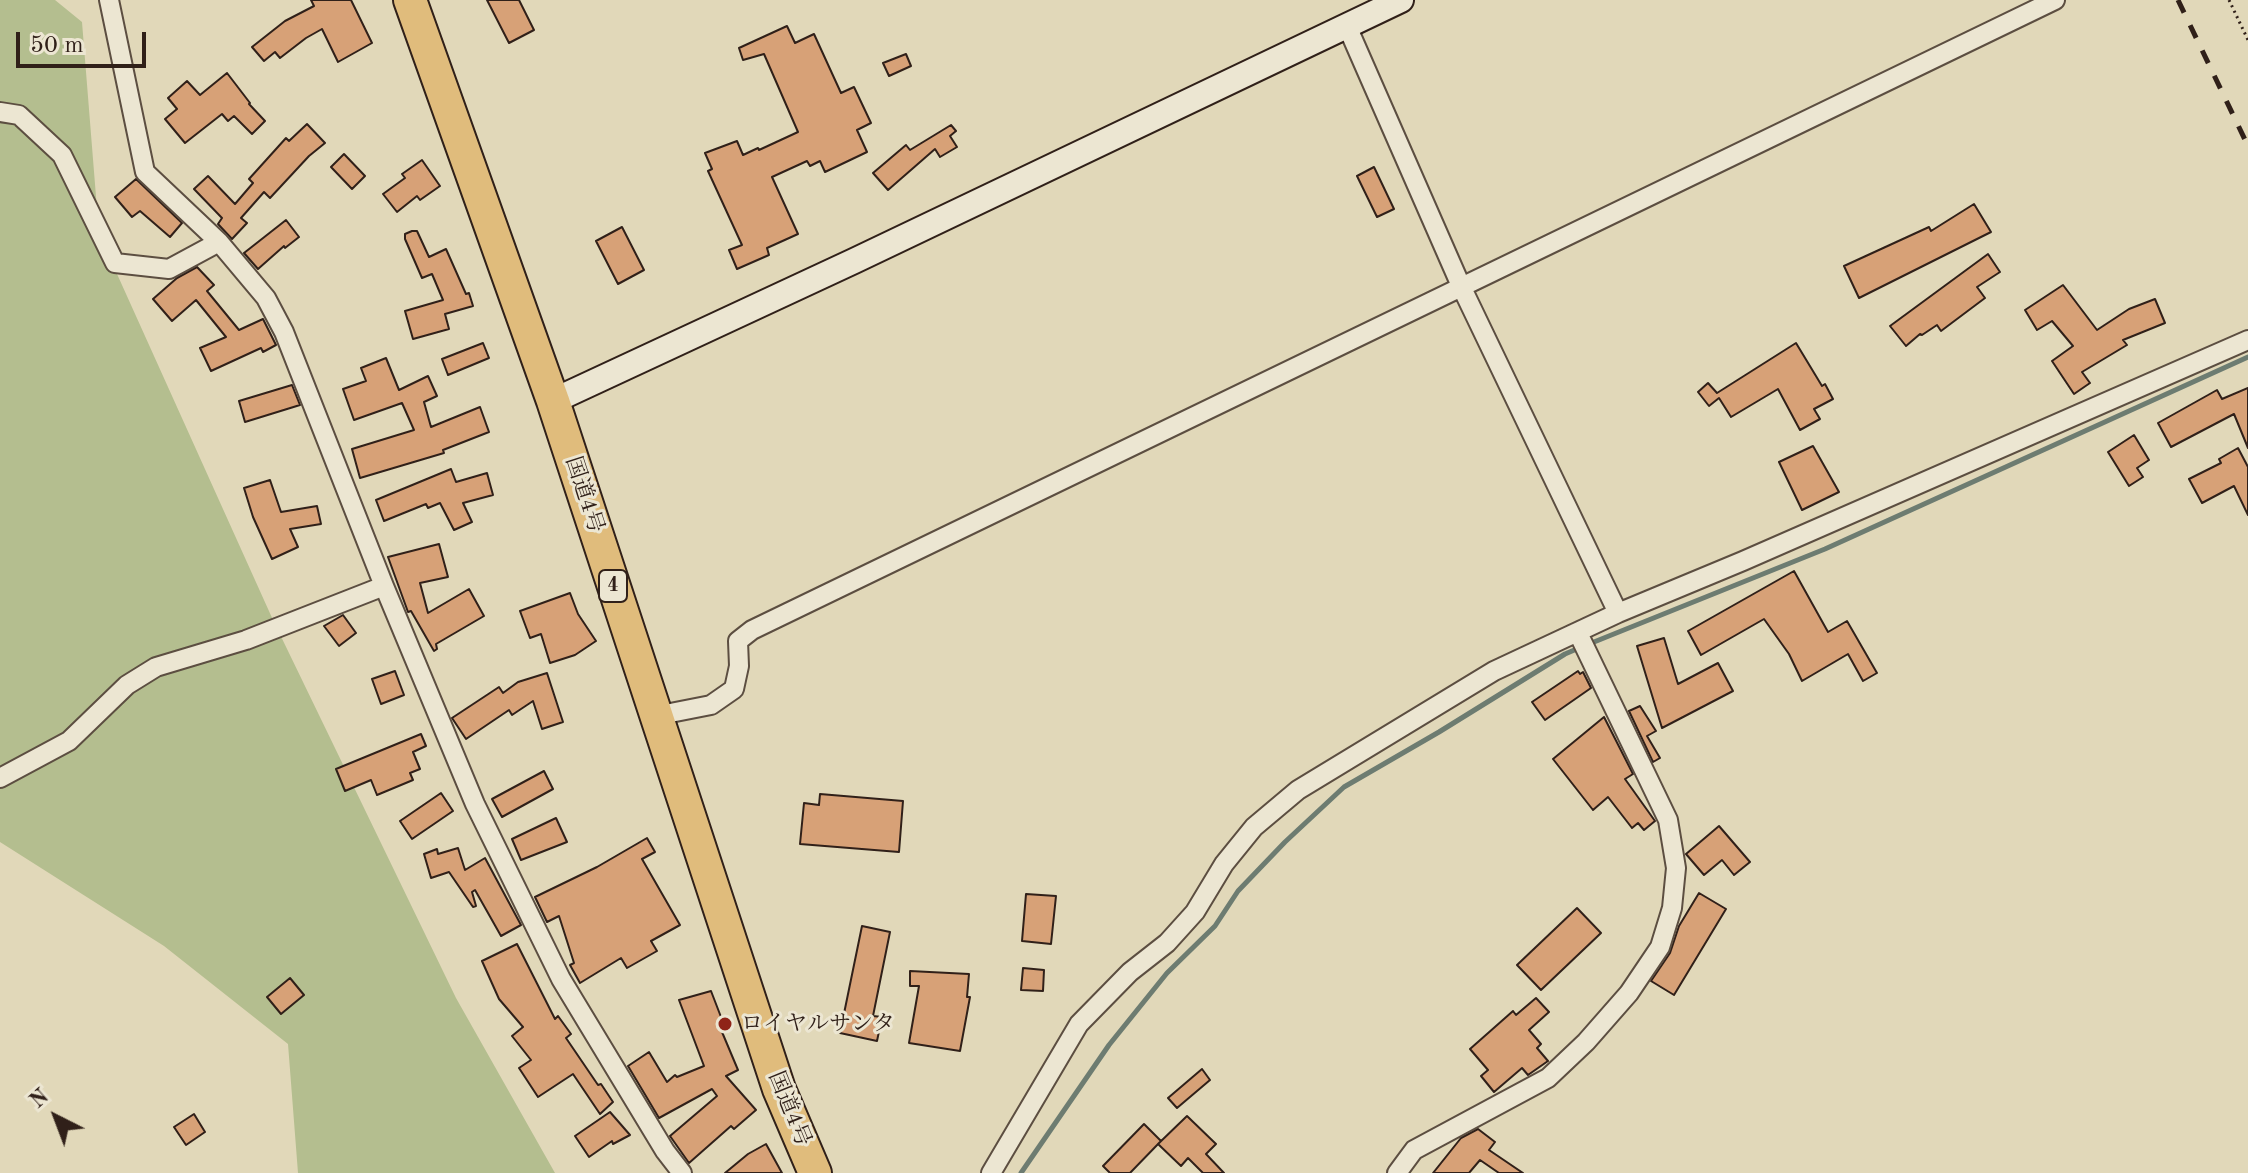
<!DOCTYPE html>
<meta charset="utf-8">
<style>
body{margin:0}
#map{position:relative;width:2248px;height:1173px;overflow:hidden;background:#e1d8b9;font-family:"Old Standard TT",serif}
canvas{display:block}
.north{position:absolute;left:16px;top:1077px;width:80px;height:80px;-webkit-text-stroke:6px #ece6d2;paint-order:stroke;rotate:318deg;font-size:22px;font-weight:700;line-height:32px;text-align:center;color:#302019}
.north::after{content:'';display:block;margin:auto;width:28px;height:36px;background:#302019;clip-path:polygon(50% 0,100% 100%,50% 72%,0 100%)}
.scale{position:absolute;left:16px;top:32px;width:130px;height:36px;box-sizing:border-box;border:4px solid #302019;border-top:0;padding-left:10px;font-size:24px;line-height:28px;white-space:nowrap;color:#302019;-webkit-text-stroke:6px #ece6d2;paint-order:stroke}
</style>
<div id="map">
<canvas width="2248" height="1173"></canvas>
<div class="north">N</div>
<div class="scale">50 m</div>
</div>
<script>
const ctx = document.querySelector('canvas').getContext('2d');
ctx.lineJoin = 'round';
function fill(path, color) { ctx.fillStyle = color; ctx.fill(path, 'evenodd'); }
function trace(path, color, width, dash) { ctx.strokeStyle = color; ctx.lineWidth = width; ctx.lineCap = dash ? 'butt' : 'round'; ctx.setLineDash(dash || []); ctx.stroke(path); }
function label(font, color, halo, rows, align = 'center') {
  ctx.font = font + ' "Old Standard TT","Noto Serif JP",serif'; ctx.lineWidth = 6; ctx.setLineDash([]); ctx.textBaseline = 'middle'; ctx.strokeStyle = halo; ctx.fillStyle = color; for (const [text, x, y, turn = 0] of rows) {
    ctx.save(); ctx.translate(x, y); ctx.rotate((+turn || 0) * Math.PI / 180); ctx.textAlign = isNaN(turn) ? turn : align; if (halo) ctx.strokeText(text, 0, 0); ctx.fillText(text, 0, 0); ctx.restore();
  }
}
fill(new Path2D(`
 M0 0H55L82 22 99 234 273 620 456 998 555 1173H298L288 1044 164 946 0 842Z`), '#b4be8f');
trace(new Path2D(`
 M1589 644 1825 549 2248 357
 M1021 1173 1109 1045 1167 973 1215 926 1238 891 1285 842 1344 787 1439 732 1565 654 1579 648`), '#6d7c71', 5);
const building = new Path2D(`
 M311 0H351L372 43 338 62 322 29 306 38 280 58 275 52 264 61 252 47 285 21 314 6Z
 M487 0H519L534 30 509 43Z
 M787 26 795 43 814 34 841 93 854 87 871 123 857 130 867 152 825 172 820 161 810 166 807 161 772 177 798 234 767 248 769 255 737 269 729 250 742 245 708 171 712 169 705 153 737 141 743 155 758 148 759 150 798 132 764 54 743 60 739 48Z
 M906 54 911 66 889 76 883 63Z
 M227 73 250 103 249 104 265 121 252 134 234 116 228 121 222 114 185 143 165 119 177 109 168 98 187 81 200 95Z
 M307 124 325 143 309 156 270 198 264 192 241 218 247 223 232 239 218 224 222 218 194 189 208 176 235 204 253 183 249 179 286 138 289 141Z
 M951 125 956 131 950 136 957 147 940 157 935 149 888 190 873 173 906 145 910 150Z
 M344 154 365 176 352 189 331 167Z
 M422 160 440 186 420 200 417 196 397 212 383 194 405 178 402 174Z
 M1374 167 1394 209 1377 217 1357 176Z
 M136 179 182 223 170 237 140 211 132 217 115 197Z
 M1974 204 1991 232 1859 298 1844 266 1929 227 1931 231Z
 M286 220 299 237 285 248 284 246 258 269 244 253Z
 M622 227 644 270 618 284 596 241Z
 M412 231H417L429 257 446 249 466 294 469 293 473 306 445 314 449 329 413 339 405 311 443 300 432 274 422 278 405 239V234Z
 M1988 254 2000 272 1977 287 1985 298 1941 331 1937 325 1922 335 1920 334 1906 346 1890 326Z
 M197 267 214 285 207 291 239 330 263 319 276 345 263 352 261 348 211 371 200 348 226 337 196 300 172 321 153 299 177 278Z
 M2063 285 2097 330 2129 309 2155 299 2165 323 2123 340 2127 345 2082 372 2090 383 2074 394 2052 361 2073 346 2052 321 2037 330 2025 310Z
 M483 343 489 358 448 375 442 359Z
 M1796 343 1822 386 1825 384 1833 399 1814 409 1820 419 1800 430 1778 389 1731 417 1719 398 1709 406 1698 392 1708 383 1717 393Z
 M386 358 399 390 428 376 437 396 424 402 431 427 480 407 489 432 443 450 444 453 360 478 352 449 414 430 402 403 354 420 343 389 366 381 361 368Z
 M292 385 300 405 245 422 239 401Z
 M2248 388V448L2234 414 2171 447 2158 423 2217 390 2222 399Z
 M2134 435 2149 460 2137 468 2143 477 2129 486 2108 452Z
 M1813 446 1839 492 1802 510 1779 462Z
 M2238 448 2248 467V515L2234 486 2202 503 2189 479 2221 463 2219 459Z
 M451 469 456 482 487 473 493 495 463 503 472 522 454 530 440 503 428 508 426 504 384 521 376 500Z
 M270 480 281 512 317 506 321 524 290 529 298 547 272 559 253 517 244 488Z
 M439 544 448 577 420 583 428 613 469 589 484 616 436 644 437 649 434 651 411 611 408 612 388 557Z
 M1794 571 1828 632 1847 621 1877 673 1863 681 1848 654 1802 681 1789 654 1764 619 1701 655 1688 631Z
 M570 593 578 614 596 641 575 655 550 663 541 634 530 638 520 611Z
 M343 615 356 633 339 646 324 626Z
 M1664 638 1678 684 1718 663 1733 691 1662 728 1637 646Z
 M395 671 404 695 381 704 372 679Z
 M1578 671 1580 674 1583 672 1591 688 1545 720 1532 702Z
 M547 673 563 722 542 729 533 701 512 715 509 710 466 739 452 718 499 687 503 693 518 682Z
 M1640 706 1656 731 1647 736 1660 758 1653 762 1629 711Z
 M1604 717 1633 774 1625 779 1655 821 1644 830 1638 823 1632 828 1608 797 1593 810 1553 759Z
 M421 734 426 746 413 752 420 769 410 773 413 780 377 795 371 780 345 791 336 769Z
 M544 771 553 789 502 817 492 799Z
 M441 793 453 811 412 839 400 821Z
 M820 794 903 801 899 852 800 844 804 803 819 805Z
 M556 818 567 842 521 860 512 839Z
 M1719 826 1750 862 1734 875 1722 860 1704 875 1686 854Z
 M647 838 655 852 642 859 680 925 651 941 657 951 627 968 621 958 580 983 570 965 574 963 559 916 547 922 535 897 597 867Z
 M458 848 465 870 485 858 521 925 501 936 475 890 472 892 476 906 473 907 449 872 431 878 424 854 437 849 438 854Z
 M1699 893 1726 909 1674 995 1651 981 1670 953 1679 926Z
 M1026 894 1056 896 1051 944 1022 941Z
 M1577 908 1601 933 1541 990 1517 965Z
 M862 926 890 932 873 1016 882 1017 877 1041 840 1033Z
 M517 944 555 1019 558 1016 571 1034 566 1038 598 1085 601 1084 613 1102 600 1114 573 1074 538 1097 519 1068 531 1060 512 1036 523 1027 499 999 482 961Z
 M1023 968 1044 970 1043 991 1021 990Z
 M910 971 969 974 967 997H970L960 1051 909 1043 919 986H910Z
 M290 978 304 995 281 1014 267 997Z
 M711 991 726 1030 722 1032 738 1070 726 1076 756 1110 734 1129 731 1126 689 1163 670 1136 717 1096 712 1089 659 1118 628 1066 649 1052 667 1082 675 1075 677 1077 704 1066 679 1000Z
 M1536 998 1549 1012 1529 1030 1541 1044 1537 1048 1548 1061 1528 1075 1522 1068 1494 1092 1481 1076 1488 1070 1470 1049 1513 1011 1516 1015Z
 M1202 1069 1210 1080 1177 1108 1168 1098Z
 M610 1112 630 1135 613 1144 612 1141 589 1157 575 1136Z
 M194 1114 205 1132 186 1145 174 1127Z
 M1187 1116 1216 1144 1206 1154 1224 1173H1203L1188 1158 1181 1166 1158 1144Z
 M1144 1124 1161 1141 1130 1173H1110L1103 1166Z
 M1478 1129 1495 1142 1489 1150 1523 1173H1499L1480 1160 1469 1173H1433L1461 1138Z
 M766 1144 782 1173H725L748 1154Z`);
fill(building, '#d7a177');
trace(building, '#302019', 2);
const street = new Path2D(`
 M109 0 145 172 219 242 266 298 284 332 384 586 475 804 561 979 665 1151 682 1173
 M1347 26 1461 286 1618 613
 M0 112 19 115 62 155 115 263 169 269 219 242
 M655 716 711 705 734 689 739 666 738 641 752 630 2055 0
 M0 778 69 741 127 685 156 667 246 640 384 586
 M991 1173 1079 1024 1130 972 1167 943 1195 912 1224 864 1254 827 1298 790 1494 671 1618 613 1743 561 2248 340
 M1397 1173 1414 1150 1548 1078 1586 1042 1629 993 1660 947 1672 908 1676 868 1668 820 1578 633`);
const secondary = new Path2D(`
 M553 401 854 261 1401 0`);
const highway = new Path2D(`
 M410 0 553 401 779 1089 815 1173`);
trace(street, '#5c4e41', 22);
trace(secondary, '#302019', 28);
trace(highway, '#302019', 36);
trace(new Path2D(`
 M2229 0 2248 40`), '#302019', 3, [2, 4]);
trace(street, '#ece6d2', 18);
trace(secondary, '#ece6d2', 24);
trace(highway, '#e0bc7c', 32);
trace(new Path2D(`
 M2178 0 2248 146`), '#302019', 5, [14, 14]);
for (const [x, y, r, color] of [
 [725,1024,8,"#8f2418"]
]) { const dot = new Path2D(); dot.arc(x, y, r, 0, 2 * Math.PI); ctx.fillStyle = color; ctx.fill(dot); trace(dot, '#ece6d2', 3); }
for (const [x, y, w] of [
 [613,586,28]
]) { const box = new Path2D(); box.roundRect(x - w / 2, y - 16, w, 32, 6); ctx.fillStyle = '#ece6d2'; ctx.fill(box); trace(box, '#302019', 2); }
label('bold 20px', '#302019', null, [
 ["4",613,586]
]);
label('22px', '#302019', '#ece6d2', [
 ["国道4号",584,495,72],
 ["国道4号",789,1109,68]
]);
label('22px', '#302019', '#ece6d2', [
 ["ロイヤルサンタ",741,1024]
], 'left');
</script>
